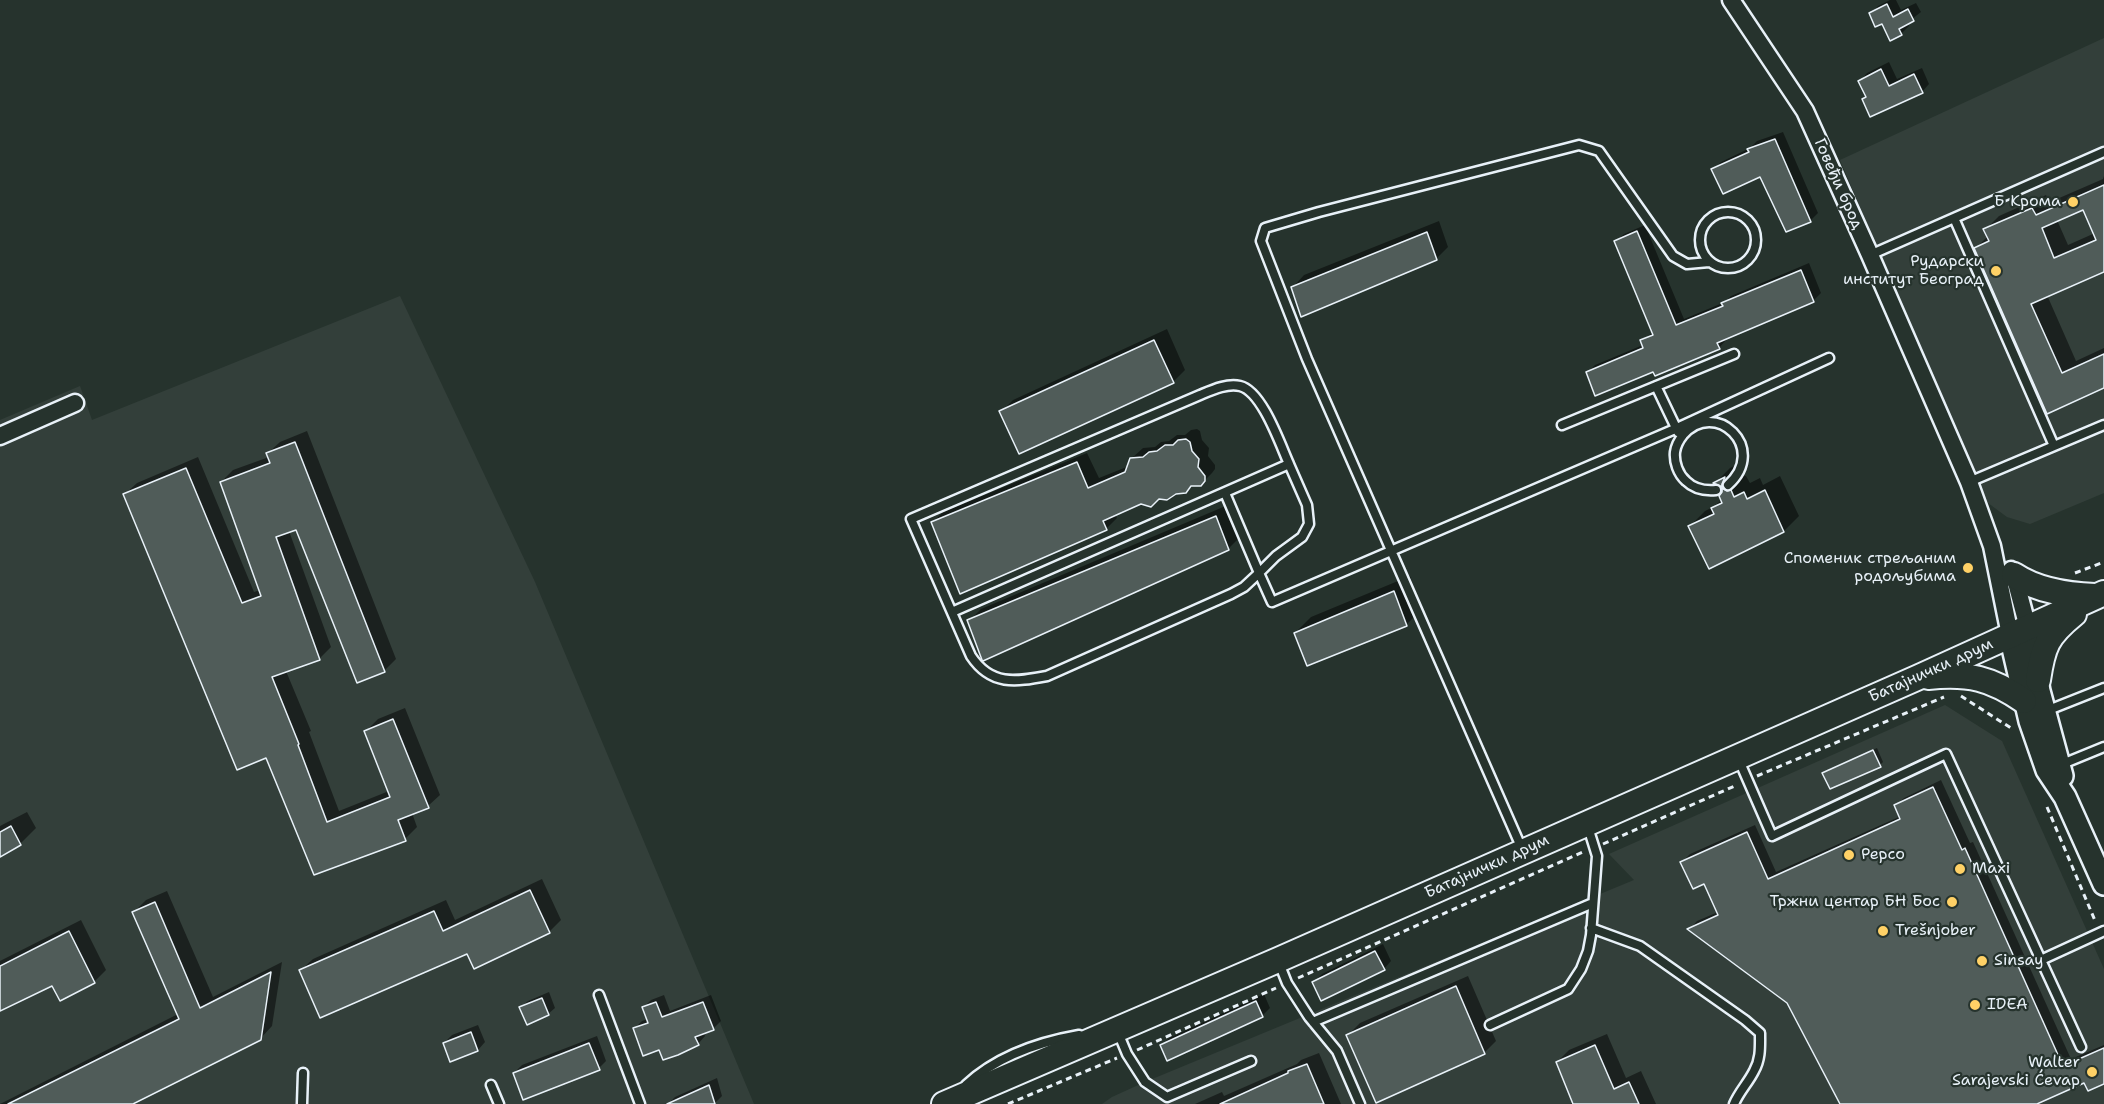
<!DOCTYPE html>
<meta charset="utf-8">
<style>
body{margin:0}
canvas{display:block;background:#26332d}
</style>
<canvas width="2104" height="1104"></canvas>
<script>
const ctx = document.querySelector('canvas').getContext('2d');
ctx.lineJoin = 'round';
function fill(path, color) { ctx.fillStyle = color; ctx.fill(path, 'evenodd'); }
function trace(path, color, width, dash) { ctx.strokeStyle = color; ctx.lineWidth = width; ctx.lineCap = dash ? 'butt' : 'round'; ctx.setLineDash(dash || []); ctx.stroke(path); }
function label(font, color, halo, rows, align = 'center') {
  ctx.font = font + ' "Shantell Sans",sans-serif'; ctx.lineWidth = 4.5; ctx.setLineDash([]); ctx.textBaseline = 'middle'; ctx.strokeStyle = halo; ctx.fillStyle = color; for (const [text, x, y, turn = 0] of rows) {
    ctx.save(); ctx.translate(x, y); ctx.rotate((+turn || 0) * Math.PI / 180); ctx.textAlign = isNaN(turn) ? turn : align; if (halo) ctx.strokeText(text, 0, 0); ctx.fillText(text, 0, 0); ctx.restore();
  }
}
fill(new Path2D(`
 M2104 38V493L2030 524 2007 517 1984 500 1840 160Z
 M400 296 535 582 754 1104H0V420L80 386 92 420Z
 M1945 705 2002 741 2104 969V1104H1102L1112 1097 1145 1082 1634 880 1609 854Z`), '#333f3a');
fill(new Path2D(`
 M1890 0H1896L1901 10 1916 3 1921 12 1907 23 1909 26 1901 34 1871 14 1878 6Z
 M1889 62 1897 79 1922 68 1929 84 1922 92 1864 99 1867 96 1860 81 1867 73Z
 M1783 132 1818 213 1810 221 1761 175 1713 170 1721 162 1750 148 1757 141Z
 M2104 176V270L2047 295 2076 361 2104 348V386L2048 412 1976 248 1988 236 1985 230 1999 216 2046 195 2050 202 2103 179ZM2084 208 2095 233 2068 245 2057 220Z
 M1439 221 1448 247 1436 259 1293 287 1304 275Z
 M1645 225 1684 319 1725 302 1731 296 1809 263 1821 293 1813 301 1725 338 1726 340 1719 348 1654 370 1587 373 1595 365 1643 345 1642 341 1654 331 1616 241 1624 234Z
 M1167 329 1185 370 1173 382 1001 412 1013 400Z
 M1197 429 1200 431 1202 440 1209 448 1208 456 1215 465V469L1212 473 1201 484 1192 485 1141 502 1115 514 1117 518 1106 529 933 522 943 512 1087 453 1099 478 1129 466 1132 458 1143 448 1155 447 1161 442 1169 441 1177 435H1185L1191 430Z
 M307 431 396 659 384 671 297 528 289 531 331 647 319 659 286 671 311 731 309 732 339 811 389 791 366 731 378 719 405 708 440 795 428 806 412 813 417 827 405 839 315 873 267 756 125 494 137 483 198 457 254 592 260 590 221 482 233 470 269 457 268 453 280 442Z
 M1738 464 1739 475 1746 476 1750 483 1760 478 1763 485 1780 476 1799 516 1784 531 1709 567 1690 526 1705 511 1715 506 1722 499 1723 486 1715 483 1730 468Z
 M1228 505 1240 537 1228 549 969 621 981 609Z
 M1410 576 1422 609 1406 625 1295 633 1311 617Z
 M1877 748 1883 762 1880 765 1824 773 1828 770Z
 M1941 780 1970 843 1973 842 2071 1059 2104 1045V1082L2085 1081 2034 1104H1842L1788 1002 1690 929 1697 921 1718 912 1704 882 1682 862 1690 854 1755 825 1776 872 1901 816 1896 805 1904 798Z
 M27 812 36 828 20 844 0 855V826Z
 M542 879 561 920 549 932 468 952 301 970 313 959 446 900 455 920Z
 M167 891 213 997 282 962 272 1026 260 1039 129 1104H0L178 1014 134 912 146 900Z
 M81 920 106 970 94 982 60 999 53 984 0 1010V961Z
 M1383 944 1391 961 1384 969 1314 982 1322 974Z
 M1468 976 1496 1041 1484 1053 1348 1035 1360 1023Z
 M549 992 555 1008 548 1014 521 1007 528 1001Z
 M1264 994 1270 1008 1262 1016 1162 1046 1169 1038Z
 M664 995 670 1011 711 995 721 1021 713 1029 704 1032 705 1036 698 1044 660 1048 634 1029 642 1021 648 1019 643 1008 651 1000Z
 M478 1025 485 1042 478 1050 444 1043 452 1035Z
 M1607 1034 1626 1078 1641 1071 1656 1104H1570L1574 1102 1557 1062 1569 1050Z
 M597 1036 606 1061 599 1068 514 1073 522 1065Z
 M1319 1053 1341 1104H1195L1222 1092 1224 1096 1297 1064 1301 1060Z
 M717 1078 722 1096 715 1103 668 1104 675 1097Z`), '#0007');
const building = new Path2D(`
 M1887 4 1893 17 1908 9 1914 21 1899 29 1902 35 1890 41 1882 24 1875 27 1869 13Z
 M1881 69 1889 86 1914 74 1923 93 1870 117 1862 99 1866 97 1858 81Z
 M1775 139 1811 222 1786 232 1760 177 1723 194 1711 169 1749 152 1747 149Z
 M2104 185V272L2031 304 2062 373 2104 354V388L2047 414 1974 248 1989 241 1983 229 2032 208 2036 215ZM2083 210 2096 240 2054 258 2042 228Z
 M1637 231 1676 325 1723 306 1721 303 1801 270 1814 302 1717 343 1720 349 1655 376 1653 372 1595 396 1586 372 1643 348 1640 340 1653 335 1614 241Z
 M1427 232 1437 260 1301 317 1291 287Z
 M1154 340 1174 383 1019 454 999 411Z
 M1186 439 1190 442 1192 451 1199 459 1198 467 1205 476V481L1201 486H1191L1186 493 1176 494 1167 500 1159 499 1151 507 1141 504 1103 521 1107 530 960 594 931 522 1077 462 1088 488 1125 472 1130 458 1143 457 1149 452 1157 451 1165 445H1173L1178 440Z
 M295 442 385 672 357 683 296 530 276 537 320 660 272 677 299 744 298 745 327 822 390 797 364 731 393 719 429 808 398 820 406 841 314 875 266 758 237 770 123 494 186 468 242 603 261 596 220 482 270 463 266 453Z
 M1725 477 1722 484V488L1727 491 1731 490 1734 497 1744 492 1747 499 1765 490 1784 532 1709 569 1688 526 1714 514 1711 508 1722 503 1719 496 1722 492V487L1713 483Z
 M1216 516 1229 550 983 661 982 660 967 620Z
 M1394 591 1407 626 1307 666 1294 633Z
 M1873 750 1881 767 1830 789 1822 773Z
 M1933 787 1962 850 1965 848 2063 1066 2104 1048V1084L2088 1091 2084 1083 2037 1104H1840L1787 1003 1687 929 1718 915 1704 884 1693 889 1680 862 1747 832 1768 879 1900 819 1894 805Z
 M11 826 21 845 0 857V832Z
 M530 890 550 933 474 969 467 954 320 1018 299 970 434 911 443 931Z
 M155 902 200 1008 271 972 261 1040 133 1104H8L179 1019 132 912Z
 M69 931 95 983 60 1001 52 986 0 1011V966Z
 M1375 951 1385 970 1321 1001 1312 982Z
 M1456 986 1485 1054 1376 1103 1346 1035Z
 M542 998 549 1015 527 1025 519 1007Z
 M1256 1001 1263 1017 1167 1061 1160 1045Z
 M656 1002 662 1017 703 1002 714 1030 695 1037 699 1045 678 1055 663 1060 659 1050 643 1056 633 1028 648 1023 642 1007Z
 M471 1032 478 1051 450 1062 443 1043Z
 M589 1043 600 1070 523 1100 513 1073Z
 M1595 1045 1614 1089 1629 1082 1639 1104H1573L1556 1062Z
 M1307 1064 1324 1104H1220L1288 1073V1071Z
 M709 1085 715 1104H667Z`);
fill(building, '#505c59');
trace(building, '#e8f1f8', 1.5);
const service = new Path2D(`
 M1700 240a28 28 0 1 1 56 0a28 28 0 1 1-56 0Z
 M1954 218 2054 446
 M1870 255 2104 152
 M1656 386 1678 432
 M1562 425 1734 354
 M1289 464 1307 505 1309 524 1302 537 1276 556 1259 573 1272 602 1675 429 1829 358
 M1969 482 2104 425
 M1716 490C1705 491 1694 489 1686 481 1678 474 1674 462 1675 452 1676 445 1679 440 1683 435 1715 398 1769 448 1728 485
 M952 612 1289 464C1280 444 1262 391 1240 386 1227 383 1212 390 1200 395L911 519 971 656C991 686 1015 682 1047 676L1231 594 1244 587 1259 573 1225 493
 M2046 711 2104 688
 M1738 758 1772 836 1946 754 2081 1047
 M2060 765 2104 747
 M1522 849 1307 359 1261 241 1265 228 1319 212 1579 145 1599 151 1673 256 1687 264 1709 262
 M1591 928 1640 946 1745 1020 1760 1033C1760 1046 1761 1059 1754 1071 1748 1083 1739 1092 1734 1104
 M2041 960 2104 931
 M1279 963 1287 983 1309 1017 1337 1051 1360 1104
 M599 995 640 1104
 M1313 1022 1593 903
 M1490 1025 1568 989 1581 969 1588 951 1591 935 1597 856 1587 824
 M1117 1030 1127 1054 1145 1082 1167 1097 1251 1061
 M491 1085 499 1104
 M966 1085C996 1057 1039 1042 1079 1035
 M302 1104 303 1073`);
const minor = new Path2D(`
 M1731 0 1805 111 1870 255 1969 482 1992 546 2010 635
 M0 436 75 403
 M2011 570 2014 575 2028 628`);
const tertiary = new Path2D(`
 M2028 628 2039 691 2062 776
 M2010 635 2030 721 2047 770 2065 797 2104 884`);
const secondary = new Path2D(`
 M2014 575C2038 591 2067 595 2095 596
 M1928 677C1969 673 1991 678 2024 701
 M2038 680C2043 646 2047 636 2074 614
 M944 1104 1278 960 1919 677 2104 593`);
trace(service, '#e8f1f8', 13);
trace(minor, '#e8f1f8', 21);
trace(tertiary, '#e8f1f8', 26);
trace(secondary, '#e8f1f8', 28);
trace(new Path2D(`
 M2075 573 2104 562
 M1961 696 2014 730
 M1757 776 1944 697
 M2047 807 2096 923
 M1603 844 1737 785
 M1298 978 1583 852
 M1137 1050 1276 988
 M1008 1104 1117 1058`), '#e8f1f8', 3, [6, 4.5]);
trace(service, '#26332d', 8);
trace(minor, '#26332d', 16);
trace(tertiary, '#26332d', 21);
trace(secondary, '#26332d', 24);
for (const [x, y, r, color] of [
 [2073,202,6,"#ffd166"],
 [1996,271,6,"#ffd166"],
 [1968,568,6,"#ffd166"],
 [1849,855,6,"#ffd166"],
 [1960,869,6,"#ffd166"],
 [1952,902,6,"#ffd166"],
 [1883,931,6,"#ffd166"],
 [1982,961,6,"#ffd166"],
 [1975,1005,6,"#ffd166"],
 [2092,1072,6,"#ffd166"]
]) { const dot = new Path2D(); dot.arc(x, y, r, 0, 2 * Math.PI); ctx.fillStyle = color; ctx.fill(dot); trace(dot, '#26332d', 2); }
label('16px', '#e8f1f8', '#26332d', [
 ["Говеђи брод",1838,184,66],
 ["Батајнички друм",1931,671,-24],
 ["Батајнички друм",1487,867,-24]
]);
label('16px', '#e8f1f8', '#26332d', [
 ["Б Крома",2061,202],
 ["Рударски",1984,262],
 ["институт Београд",1984,280],
 ["Споменик стрељаним",1956,559],
 ["родољубима",1956,577],
 ["Pepco",1861,855,"left"],
 ["Maxi",1972,869,"left"],
 ["Тржни центар БН Бос",1940,902],
 ["Trešnjober",1895,931,"left"],
 ["Sinsay",1994,961,"left"],
 ["IDEA",1987,1005,"left"],
 ["Walter",2080,1063],
 ["Sarajevski Ćevap",2080,1081]
], 'right');
</script>
